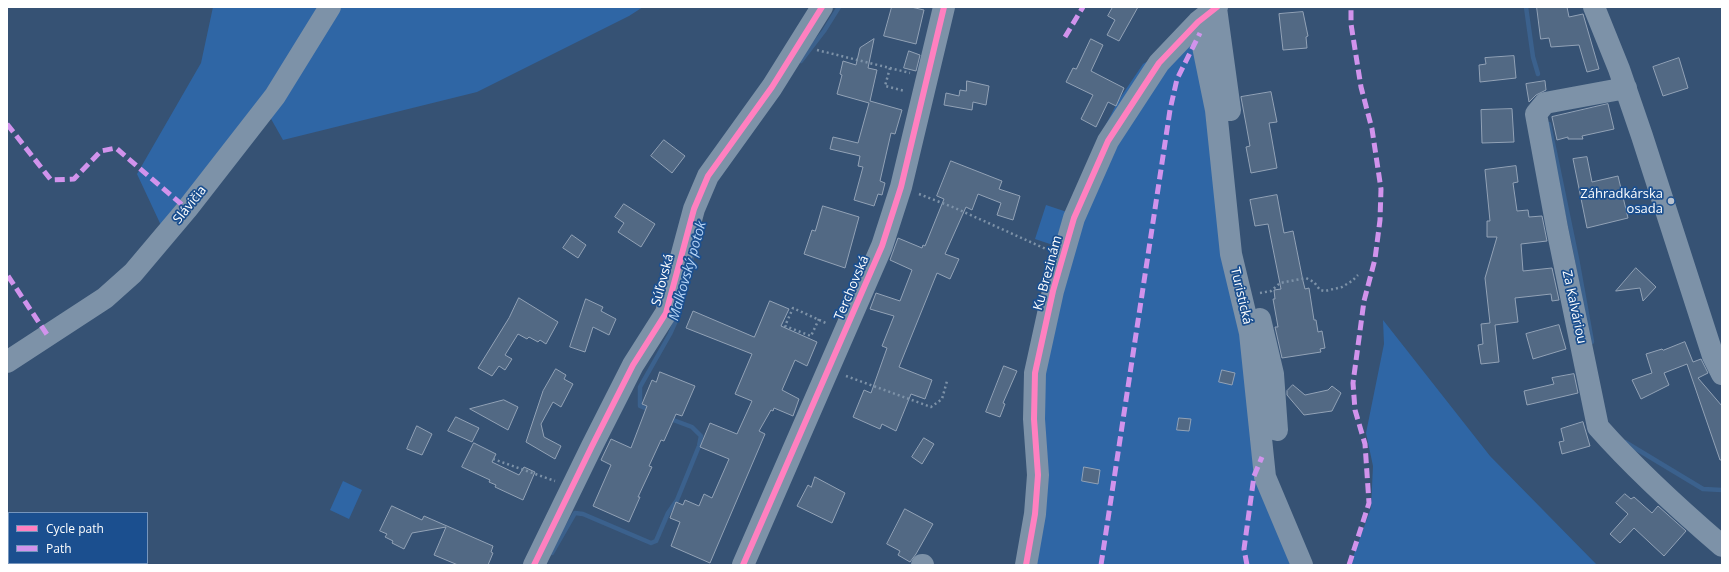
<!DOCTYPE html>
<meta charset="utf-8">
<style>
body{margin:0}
#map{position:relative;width:1729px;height:572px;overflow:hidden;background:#365274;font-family:"Open Sans",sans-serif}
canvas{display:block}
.frame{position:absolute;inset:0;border:8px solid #fff;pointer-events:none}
.legend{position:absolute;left:8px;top:512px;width:140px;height:52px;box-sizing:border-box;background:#1b4f8f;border:1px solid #7695bc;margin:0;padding:5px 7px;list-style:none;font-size:12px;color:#fff}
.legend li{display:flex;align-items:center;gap:8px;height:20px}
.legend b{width:20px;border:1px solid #7695bc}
</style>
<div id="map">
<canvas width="1729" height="572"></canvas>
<div class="frame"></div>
<ul class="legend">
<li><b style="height:5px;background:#ff80c0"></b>Cycle path</li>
<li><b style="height:5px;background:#d193ec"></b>Path</li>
</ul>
</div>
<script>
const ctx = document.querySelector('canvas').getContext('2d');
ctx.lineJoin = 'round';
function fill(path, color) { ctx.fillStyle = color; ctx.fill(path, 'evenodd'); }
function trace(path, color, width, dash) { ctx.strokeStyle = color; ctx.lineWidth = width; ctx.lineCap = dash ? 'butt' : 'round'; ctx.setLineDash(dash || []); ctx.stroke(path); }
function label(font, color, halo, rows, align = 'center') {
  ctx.font = font + ' "Open Sans",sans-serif'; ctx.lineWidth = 3.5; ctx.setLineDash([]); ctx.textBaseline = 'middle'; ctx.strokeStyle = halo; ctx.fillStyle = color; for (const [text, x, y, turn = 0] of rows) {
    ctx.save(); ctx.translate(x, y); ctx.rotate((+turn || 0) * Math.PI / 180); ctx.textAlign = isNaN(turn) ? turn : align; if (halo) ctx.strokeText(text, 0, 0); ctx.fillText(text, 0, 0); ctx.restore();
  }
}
fill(new Path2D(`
 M213 7H643L629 16 477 92 283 140 266 110 166 236 137 174 201 63Z
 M1195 33 1271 478 1306 565H1030L1027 419 1090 156 1118 101 1143 64Z
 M1046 205 1070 213 1059 247 1035 239Z
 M1383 320 1490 456 1597 565H1350L1371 508 1373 466 1366 433 1384 344Z
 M343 481 362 490 349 519 330 510Z`), '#2f66a5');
trace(new Path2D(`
 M1526 7 1533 57 1538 74
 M801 61 824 31 839 7
 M1549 124 1577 259 1592 342
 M650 410 640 406V387L670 334 678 316 693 254
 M1625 442 1703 489 1722 490
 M552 553 575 513 583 514 651 543 656 541 668 513 677 500 699 446 701 436 692 427 668 418`), '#3b618d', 4.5);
const building = new Path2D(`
 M892 7H911L924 10 916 44 884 36Z
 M1113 7H1138L1119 41 1107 35 1115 20 1108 16Z
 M1537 7H1567L1569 17 1583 14 1599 69 1587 72 1579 45 1551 47 1549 38 1541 39Z
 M1303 12 1308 36 1306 37 1307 48 1283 50 1279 14Z
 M874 39 868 68 877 70 870 101 902 110 895 134 891 133 880 181 885 183 882 195 878 194 874 206 854 200 863 167 858 166 860 156 830 149 833 137 858 143 869 103 837 94 842 75 840 74 843 61 856 65 860 48Z
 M1091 39 1103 45 1091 71 1124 88 1116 106 1108 102 1096 127 1081 119 1093 95 1066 82 1073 68 1076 69Z
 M909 51 920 55 916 71 904 68Z
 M1514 56 1516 78 1480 82 1479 65 1486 64 1485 58Z
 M1679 58 1688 88 1663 96 1653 67Z
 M967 81 989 86 986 105 973 102 972 110 944 105 946 93 959 96 960 90 966 91Z
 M1545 81 1546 90 1536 95 1529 102 1526 84Z
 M1271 92 1277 122 1269 123 1277 168 1251 173 1246 147 1250 146 1241 97Z
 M1608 104 1614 129 1582 136 1583 139H1568V137L1557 140 1552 117Z
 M1512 109 1514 142 1482 143 1481 110Z
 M664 140 685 156 672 173 651 156Z
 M1587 157 1592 182 1618 176 1628 218 1587 228 1573 159Z
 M951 161 1002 181 999 189 1020 196 1013 220 997 215 1001 203 978 194 972 210 966 207 945 254 959 259 950 279 937 273 899 367 932 380 925 399 911 394 896 431 882 424 880 429 853 417 864 390 871 393 887 348 882 346 894 316 870 309 876 293 900 301 912 270 890 260 898 238 922 248 923 245 925 246 944 199 937 196Z
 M1516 166 1518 182 1513 183 1517 211 1528 210 1529 217 1542 216 1547 241 1521 244 1523 271 1552 268 1559 300 1552 301 1551 294 1515 298 1518 322 1495 325 1499 362 1481 364 1478 345 1483 344 1481 324 1490 323 1485 278 1497 237H1487V221H1490L1485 170Z
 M1277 195 1284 233 1293 231 1303 281 1305 289 1309 288 1314 320H1316L1318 332 1322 331 1325 348 1320 349 1321 352 1282 358 1275 327H1278L1273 299H1275L1274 290 1281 289 1268 224 1255 226 1250 200Z
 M624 204 655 224 641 247 618 232 624 223 615 217Z
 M823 206 859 217 845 268 804 254 812 230 815 231Z
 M572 235 586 245 578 258 563 248Z
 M1636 268 1656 287 1643 301 1640 288 1616 291Z
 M519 298 558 322 546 344 540 340 538 342 529 337 527 339 518 334 505 355 512 359 505 370 499 366 492 376 478 368 509 318Z
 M586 299 603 307 601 311 616 319 609 335 593 327 585 352 570 347Z
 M770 301 789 309 781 326 817 342 807 366 795 360 782 390 799 399 793 416 774 408 773 411 771 410 759 431 765 434 710 563 671 546 680 522 670 518 676 502 683 505 685 500 699 506 704 494 712 498 729 459 700 447 710 423 737 434 752 401 735 394 752 354 686 328 693 311 754 337Z
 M1559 325 1566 349 1533 359 1526 334Z
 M1685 342 1693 362 1701 359 1708 373 1698 378 1722 406V460H1720L1687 364 1664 373 1669 385 1641 399 1632 380 1652 373 1646 354 1662 349 1663 350Z
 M1004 366 1017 371 1003 403 1005 404 1000 417 986 412Z
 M556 369 566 375 564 379 573 384 561 407 553 402 541 424 544 437 561 446 555 459 526 442 543 391Z
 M1222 370 1235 373 1232 385 1219 382Z
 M660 372 695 386 682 416 676 414 664 441 661 440 649 466 652 467 638 497H640L629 522 593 506 611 465 601 460 611 439 631 448 647 406 642 404 652 380 656 382Z
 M1574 374 1578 393 1527 405 1524 391 1554 384 1552 378Z
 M1293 385 1305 395 1328 390 1332 386 1341 393 1332 411 1304 415 1287 395V391Z
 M504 400 518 407 508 430 470 409Z
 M456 417 479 428 472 442 448 431Z
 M1179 418 1191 419 1189 431 1177 430Z
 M1583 422 1590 446 1562 454 1559 442 1564 441 1561 429Z
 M417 426 432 434 422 455 407 449Z
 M924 438 934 444 922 464 912 457Z
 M474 443 496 454 492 462 519 475 524 467 535 472 523 500 495 487 496 485 489 482 490 480 462 467Z
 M1084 467 1100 470 1098 484 1082 481Z
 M815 477 845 493 832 523 797 506 808 485 811 487Z
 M1625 494 1631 499 1634 497 1652 513 1658 506 1686 531 1664 556 1634 528 1620 543 1610 534 1628 514 1616 503Z
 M392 506 422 520 424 516 493 546 491 552 493 553 488 565H458L434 555 446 527 412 533 404 549 392 543 393 541 385 537 387 534 380 531Z
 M905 509 933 524 916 554 910 562 898 555 900 551 887 544Z`);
fill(building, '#526984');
trace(building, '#92a2b6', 1);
trace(new Path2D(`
 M817 50 910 73
 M890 68 885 86 905 91
 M919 194 955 208 1046 249
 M1260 293 1271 291 1280 283 1306 278 1314 282 1320 290 1325 291 1342 287 1352 281 1358 275
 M819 319 811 336 785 326 793 308 828 324
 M846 376 931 407 942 399 947 381
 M493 459 555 481`), '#7d92a8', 2.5, [2, 3]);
trace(new Path2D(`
 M1594 7 1619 69 1642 136 1713 356 1722 374
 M1216 8 1230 110
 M1198 22 1216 110 1231 254 1250 333 1265 477 1302 565
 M1626 88 1545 103 1536 114 1557 228 1598 427C1636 470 1679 509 1722 546
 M1260 319 1273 374 1277 430
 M7 362 105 298 133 273 187 209 275 96 330 7
 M534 565 592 446 633 365 666 313 694 209 708 176 772 87 822 7
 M743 565 882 246 901 187 944 7
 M922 565H923
 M1026 565 1035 514 1038 475 1034 419 1035 373 1053 291 1074 218 1108 141 1159 63 1198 22 1217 7`), '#7d92a8', 22);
trace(new Path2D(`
 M1065 37 1083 7
 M7 124 51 180 74 179 101 151 116 148 187 209
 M8 276 48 336
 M1101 565 1170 110 1177 79 1200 33
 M1247 565 1244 549 1254 476 1262 457
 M1349 565 1369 503 1365 444 1355 410 1353 383 1364 301 1375 259 1380 220 1381 189 1372 129 1361 87 1351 24V7`), '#d193ec', 5, [10, 5]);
trace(new Path2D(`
 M534 565 592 446 633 365 666 313 694 209 708 176 772 87 822 7
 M743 565 882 246 901 187 944 7
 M1026 565 1035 514 1038 475 1034 419 1035 373 1053 291 1074 218 1108 141 1159 63 1198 22 1217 7`), '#ff80c0', 6);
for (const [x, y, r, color] of [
 [1671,201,4,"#b9c2ce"]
]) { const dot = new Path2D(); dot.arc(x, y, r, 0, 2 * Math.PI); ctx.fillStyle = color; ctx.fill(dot); trace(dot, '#1b4f8f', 1.5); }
label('13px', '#fff', '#1b4f8f', [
 ["Záhradkárska",1663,194],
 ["osada",1663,209]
], 'right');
label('13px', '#fff', '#1b4f8f', [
 ["Slávičia",190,205,-51],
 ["Ku Brezinám",1048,273,-75],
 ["Súľovská",663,280,-75],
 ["Terchovská",852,288,-67],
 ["Turistická",1241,296,77],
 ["Za Kalváriou",1574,307,78]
]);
label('italic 14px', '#b5d3f5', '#1b4f8f', [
 ["Malkovský potok",688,271,-74]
]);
</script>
